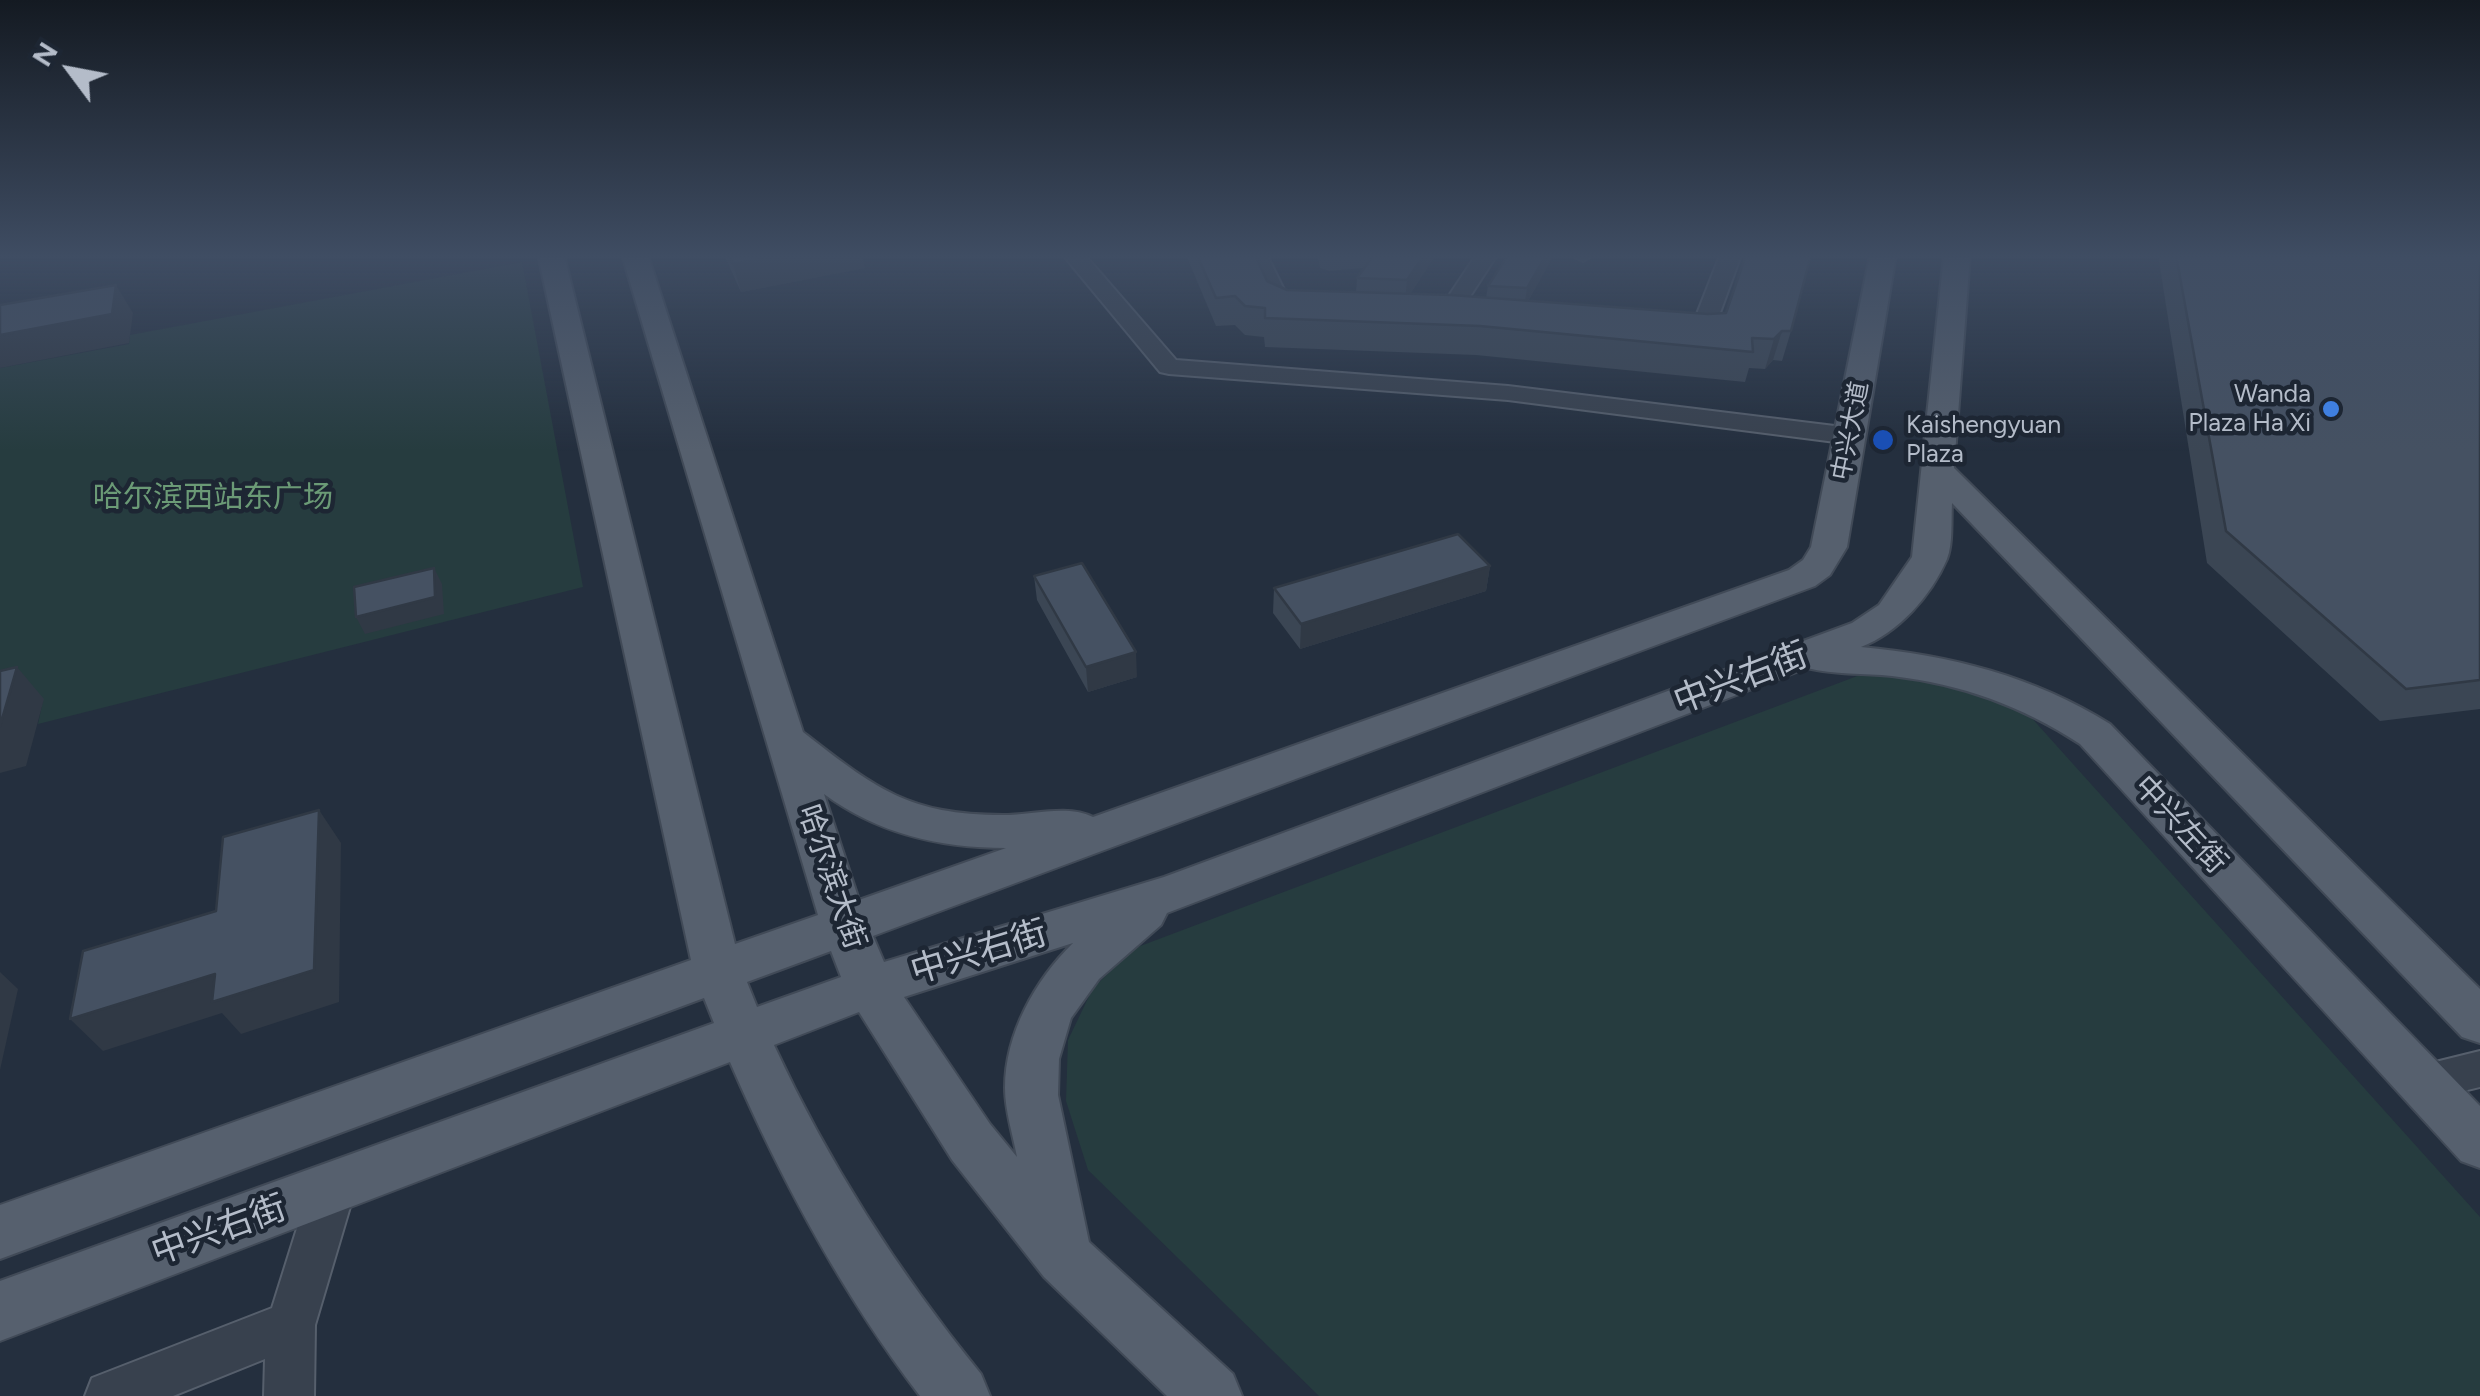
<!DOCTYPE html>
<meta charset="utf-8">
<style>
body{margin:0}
#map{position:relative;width:2480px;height:1396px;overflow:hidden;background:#242f3e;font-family:Figtree,sans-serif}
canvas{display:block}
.north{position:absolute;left:20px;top:20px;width:100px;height:100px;-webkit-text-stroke:8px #1d2633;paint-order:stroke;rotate:302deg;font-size:28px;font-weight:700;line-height:40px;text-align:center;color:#b4bcc9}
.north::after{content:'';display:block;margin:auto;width:35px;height:45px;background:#b4bcc9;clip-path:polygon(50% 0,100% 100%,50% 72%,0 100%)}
</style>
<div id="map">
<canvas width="2480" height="1396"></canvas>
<div class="north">N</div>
</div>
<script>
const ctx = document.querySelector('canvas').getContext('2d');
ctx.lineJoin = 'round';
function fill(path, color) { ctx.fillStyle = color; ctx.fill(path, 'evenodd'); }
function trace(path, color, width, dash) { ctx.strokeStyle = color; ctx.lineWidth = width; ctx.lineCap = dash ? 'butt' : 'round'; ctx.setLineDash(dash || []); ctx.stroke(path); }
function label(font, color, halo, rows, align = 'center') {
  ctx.font = font + ' Figtree,"Noto Sans SC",sans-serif'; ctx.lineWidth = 9; ctx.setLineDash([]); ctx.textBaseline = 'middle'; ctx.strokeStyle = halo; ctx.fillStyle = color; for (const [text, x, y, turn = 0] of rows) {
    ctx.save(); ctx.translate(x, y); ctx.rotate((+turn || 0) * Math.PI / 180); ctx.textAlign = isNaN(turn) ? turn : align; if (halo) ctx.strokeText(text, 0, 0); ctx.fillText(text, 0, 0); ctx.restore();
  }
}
fill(new Path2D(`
 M522 262 583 587 38 724 43 700 0 710V368L129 344 130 335Z
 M1905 671 1986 694 2029 715 2480 1217V1396H1319L1088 1170 1066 1101 1068 1040 1093 988 1135 948 1860 675Z`), '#263c3f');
const minor = new Path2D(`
 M1063 255H1085L1176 360 1508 386 1851 428 1864 436 1851 444 1508 400 1169 374 1160 372Z
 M1246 255H1267L1288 298 1309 309 1306 314 1298 316 1271 307Z
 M1476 255H1497L1456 318 1419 317 1416 312 1419 307 1442 306Z
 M1570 255H1593L1583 261Z
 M1720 255H1741L1713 332 1701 339 1670 335 1666 330 1670 325 1693 324Z
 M2480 1051V1087L2422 1101 2407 1095 2401 1082 2407 1069Z
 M332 1169 348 1175 355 1190 315 1325 314 1396H264L265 1359 173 1396H85L92 1378 272 1308 309 1190 316 1175Z`);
const major = new Path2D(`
 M538 255H564L735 944 818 915 622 255H648L803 732C875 788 908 815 1003 815 1031 815 1068 804 1093 817L1789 570 1803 560 1811 547 1870 255H1896L1847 547 1830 575 1815 586 873 936 884 962 1164 877 1852 623 1879 605 1912 557 1944 255H1970L1954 468 2480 989V1043L2462 1037 1952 503C1951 520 1953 544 1947 559 1931 596 1898 633 1861 647 1950 655 2033 676 2110 724L2480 1106V1168L2461 1161 2080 744C2022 706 1962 684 1892 676 1864 673 1834 675 1807 668L1167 913 1161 925 1099 979 1071 1018 1059 1059 1058 1095 1089 1242 1233 1374 1242 1396H1167L1044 1277 952 1160 859 1012 774 1045C829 1164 899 1273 981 1374L990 1396H920C842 1294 781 1180 730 1062L0 1341V1281L714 1023 704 998 0 1259V1205L691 960ZM824 794C878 834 940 848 1006 848L859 900ZM1073 943C1035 980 1005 1034 1005 1088 1005 1111 1013 1135 1017 1157L990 1124 904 997ZM831 951 841 977 757 1007 747 982Z`);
trace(minor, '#565f6c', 4);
trace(major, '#414a57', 4);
fill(minor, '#38414e');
fill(major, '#56606e');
fill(new Path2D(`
 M724 255H862L865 268 741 292Z
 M1186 255H1255L1267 281 1287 290 1356 292 1357 278 1364 268 1329 271 1320 268 1317 255H1436L1410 294 1486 298 1488 286 1508 255H1554L1528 301 1791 331 1782 361 1773 360 1765 369 1749 368 1745 382 1476 355 1265 347 1264 337 1245 335 1235 325 1216 326Z
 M2158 255H2480V709L2380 721 2207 563Z
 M1490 566 1486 591 1300 649 1273 613 1274 588Z
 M1034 576 1137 677 1088 692 1037 600Z`), '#3b4654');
fill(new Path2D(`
 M779 255H862L865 268 741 292 733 264Z
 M1424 255H1436L1405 301 1407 280Z
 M1546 255H1554L1524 308 1527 288Z
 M116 285 133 313 129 343 0 368V335Z
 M1782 331 1773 360 1765 369 1774 339Z
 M1490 566 1486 591 1300 649 1301 624Z
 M434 568 442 584 444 614 365 634 356 617Z
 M1136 652 1137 677 1088 692 1086 667Z
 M17 667 44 699 26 766 0 773V726Z
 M319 810 341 843 339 1002 241 1034 222 1013 103 1051 70 1019 215 974Z
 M0 972 18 989 0 1070Z`), '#303945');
const building = new Path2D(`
 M729 255H779L733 264Z
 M1197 255H1255L1267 281 1287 290 1451 295 1708 314 1726 313 1746 255H1811L1791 331H1782L1774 339 1752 338 1753 352 1480 326 1265 318V308L1245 306 1235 296 1216 298Z
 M1374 255H1424L1407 280 1357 278Z
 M1508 255H1546L1527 288 1488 286Z
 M2176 255H2480V680L2406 689 2226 531Z
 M116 285 112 314 0 335V305Z
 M1458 534 1490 566 1301 624 1274 588Z
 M1082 563 1136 652 1086 667 1034 576Z
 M434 568 435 597 356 617 354 587Z
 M17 667 0 726V671Z
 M319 810 314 970 212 1002 215 974 70 1019 83 951 216 911 223 837Z`);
fill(building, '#455162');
trace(building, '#303945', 2.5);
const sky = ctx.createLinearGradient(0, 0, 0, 451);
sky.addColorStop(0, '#141a22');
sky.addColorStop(0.57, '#3f4d63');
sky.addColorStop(1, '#3f4d6300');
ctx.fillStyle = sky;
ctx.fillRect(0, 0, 2480, 451);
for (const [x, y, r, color] of [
 [2331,409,10,"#3f7fe0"],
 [1883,440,12,"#1a4fb4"]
]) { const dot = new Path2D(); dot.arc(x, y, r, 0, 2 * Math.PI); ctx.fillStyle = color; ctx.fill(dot); trace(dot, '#1d2633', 4); }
label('25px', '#b4bcc9', '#1d2633', [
 ["Wanda",2311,395],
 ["Plaza Ha Xi",2311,424],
 ["Kaishengyuan",1906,426,"left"],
 ["Plaza",1906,455,"left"]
], 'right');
label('25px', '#b4bcc9', '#1d2633', [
 ["中兴大道",1851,431,-79]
]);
label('30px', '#6b9a76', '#1d2633', [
 ["哈尔滨西站东广场",213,498]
]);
label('30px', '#b4bcc9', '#1d2633', [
 ["中兴左街",2180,825,47],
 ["哈尔滨大街",831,877,71]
]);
label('35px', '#b4bcc9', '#1d2633', [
 ["中兴右街",1741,679,-21],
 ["中兴右街",979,953,-17],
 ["中兴右街",219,1231,-20]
]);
</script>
